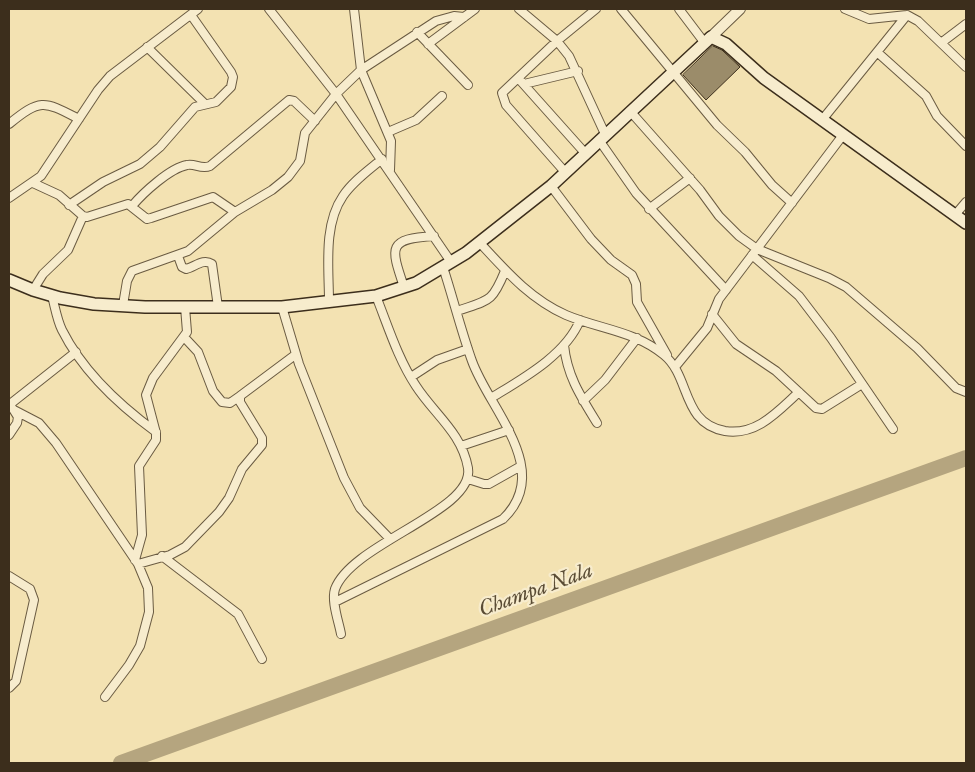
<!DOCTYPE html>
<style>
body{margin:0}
#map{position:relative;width:975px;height:772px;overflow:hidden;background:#f3e2b2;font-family:"IM FELL Great Primer",serif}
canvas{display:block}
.frame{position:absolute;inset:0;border:10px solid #3c2e1c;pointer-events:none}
</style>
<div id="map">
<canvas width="975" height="772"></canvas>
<div class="frame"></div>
</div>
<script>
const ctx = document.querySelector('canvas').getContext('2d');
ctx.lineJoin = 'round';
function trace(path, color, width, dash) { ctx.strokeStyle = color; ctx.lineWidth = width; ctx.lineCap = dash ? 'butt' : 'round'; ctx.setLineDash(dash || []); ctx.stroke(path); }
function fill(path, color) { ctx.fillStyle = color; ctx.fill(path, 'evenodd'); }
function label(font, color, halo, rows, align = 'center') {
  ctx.font = font + ' "IM FELL Great Primer",serif'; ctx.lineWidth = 4.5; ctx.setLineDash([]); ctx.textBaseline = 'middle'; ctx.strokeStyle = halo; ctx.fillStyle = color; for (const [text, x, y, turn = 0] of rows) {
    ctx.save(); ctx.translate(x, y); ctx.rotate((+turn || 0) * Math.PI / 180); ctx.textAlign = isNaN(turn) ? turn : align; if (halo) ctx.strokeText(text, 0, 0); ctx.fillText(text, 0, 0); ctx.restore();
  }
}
trace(new Path2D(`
 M121 763 966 458`), '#b5a57f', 16);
const building = new Path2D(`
 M713 46 722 50 740 67 706 100 683 75Z`);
fill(building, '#9b8c6a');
trace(building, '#3c2e1c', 1);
const minor = new Path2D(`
 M269 9 336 94 451 262
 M354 9 361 70 391 141 390 170
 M519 9 557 41 569 56 605 134
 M621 9 717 125 745 152 772 185 792 203
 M679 9 704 42
 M845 9 869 19 907 15 918 21 966 67
 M417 32 468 85
 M941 43 966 24
 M428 44 475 9
 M147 47 205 104
 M877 52 926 96 937 116 966 146
 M518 78 585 153
 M524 84 578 71
 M630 111 700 190 719 216 739 236 757 249 829 278 846 287 917 348 956 388 966 392
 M822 120 907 15
 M9 124C41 98 44 101 79 119
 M388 132 416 120 442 96
 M599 140 636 193 726 290
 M565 172 506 105 502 93 557 41 596 9
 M33 183 59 195 83 216 87 217 128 204 147 219 151 218 213 197 235 212
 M551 186 591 239 611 260 632 275 636 284 637 302 667 355
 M9 198 41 176 98 90 110 76 198 9
 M69 205 103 182 140 164 160 147 195 107 216 102 231 87 233 77 231 72 191 15
 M132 206C143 193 170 168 187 165 195 163 201 170 210 166L289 100 294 101 315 121
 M649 209 690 178
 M955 215 966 202
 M480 243C506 271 530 299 566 315 599 329 635 331 664 355 691 377 681 423 725 431 757 436 778 411 799 392
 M752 255 799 296 831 338 893 429
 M178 256 182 267 186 269C195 267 203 258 212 264L218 307
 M404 287C390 246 388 239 434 236
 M33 290 43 274 68 250 83 216
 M52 296C55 307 57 320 62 330 83 372 119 405 156 432
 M329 302C329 268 323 225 343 196 353 181 369 170 382 159
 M123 305 127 281 132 271 188 251 235 212 272 190 288 177 300 161 305 133 336 94 361 70 436 21 454 16 464 17
 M282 307 299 364 344 478 360 508 390 539
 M457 311C489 300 492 303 505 271
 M712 314 736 344 776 371 816 408 822 409 862 384
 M184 337 198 352 213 391 222 402 230 403 240 396
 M564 345C567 376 581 397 597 423
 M675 367 707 328 719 299 843 135
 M411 377 437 360 468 349
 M491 398C522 379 566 355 580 320
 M583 401 605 380 637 338
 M9 405 76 352
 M14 410 39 423 56 443 138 564 148 588 149 612 140 646 129 665 105 697
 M9 435 17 423 18 417 13 409
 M461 446 509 430
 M468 479 484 484H489L521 466
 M162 556 238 614 262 659
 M135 560 142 535 139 466 156 440V433L146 395 153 378 187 332 185 307
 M138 564 170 555 185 547 219 512 229 498 242 469 262 445V438L240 402V396L295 355
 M9 576 30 589 34 600 16 681 9 688
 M335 602 503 519C554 470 489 409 472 361 461 330 453 298 443 267
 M341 634C339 622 331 602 335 589 352 543 475 511 468 468 462 433 434 414 416 386 398 359 388 326 376 296`);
const tertiary = new Path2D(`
 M711 37 740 9`);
const secondary = new Path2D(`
 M9 280 33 290 60 298 94 304 145 307H282L376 296 416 283 466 253 551 186 711 37 726 44 764 78 966 223`);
trace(minor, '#6a5b42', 10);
trace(tertiary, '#6a5b42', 12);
trace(secondary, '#3c2e1c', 14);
trace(minor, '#f7eccd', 8);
trace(tertiary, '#f7eccd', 10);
trace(secondary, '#f7eccd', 11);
label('italic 21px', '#5a4c35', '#f7eccd', [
 ["Champa Nala",536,591,-20]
]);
</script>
